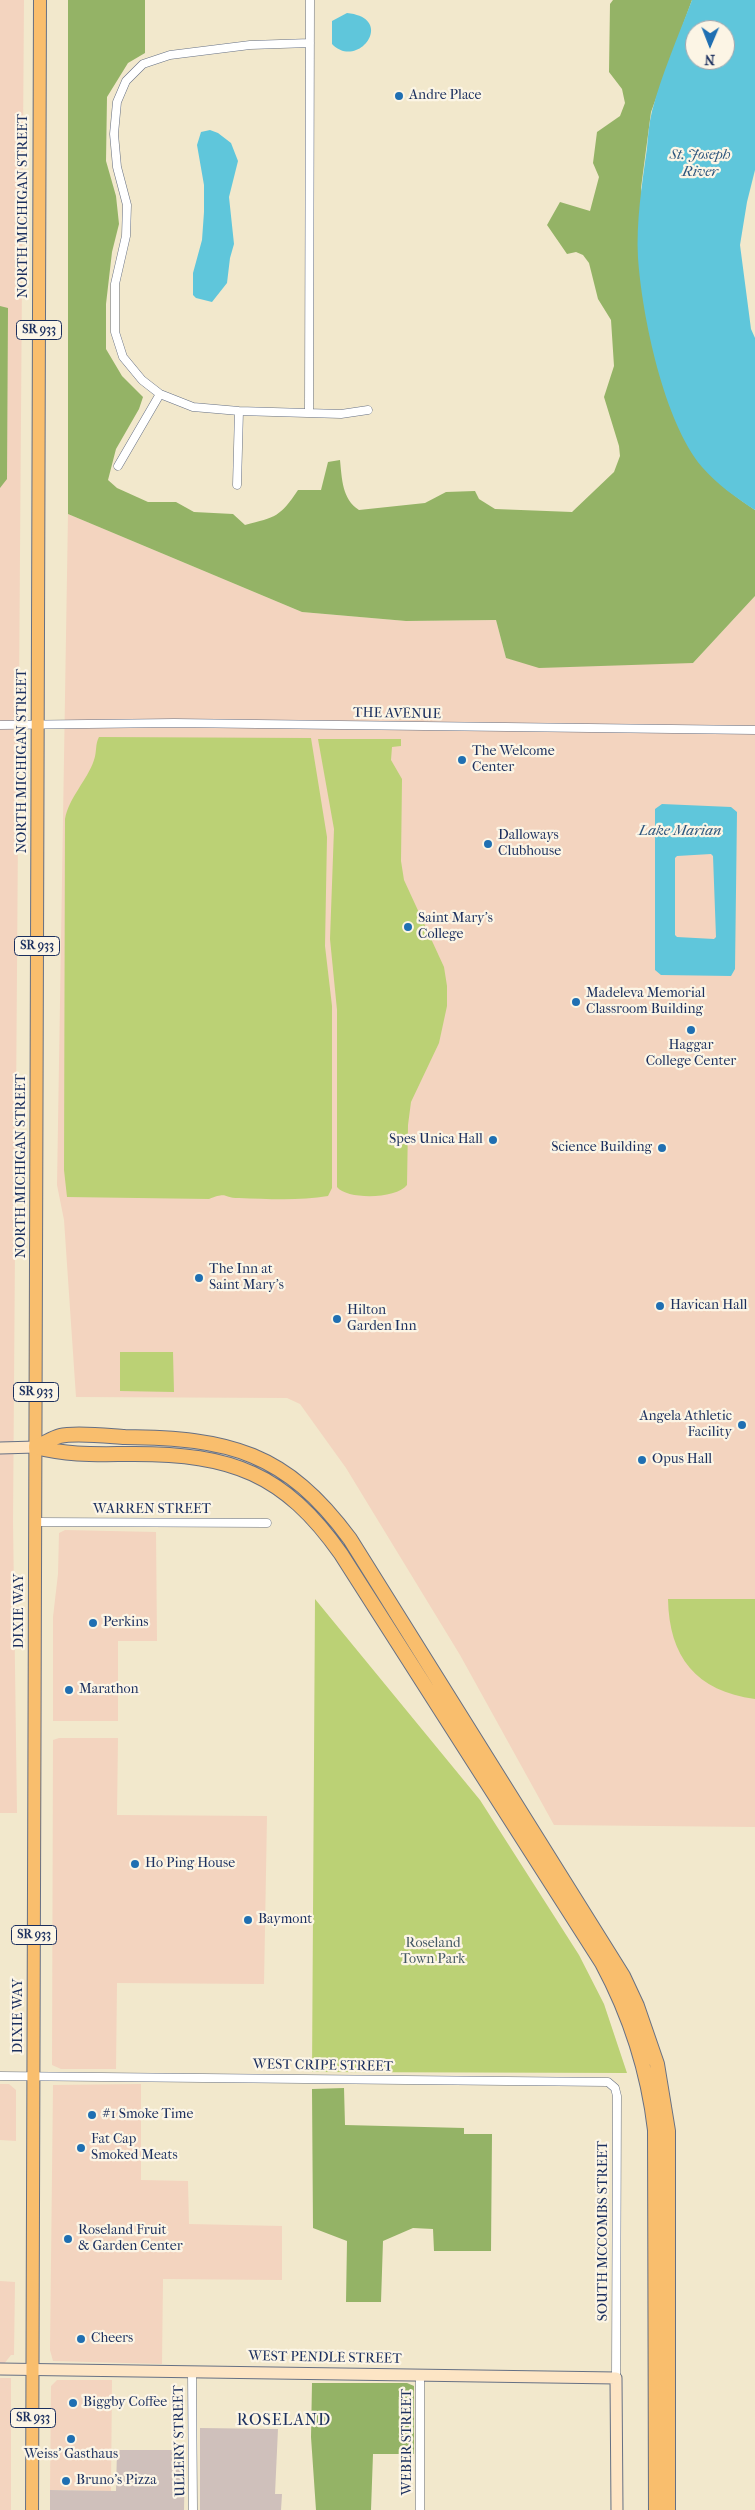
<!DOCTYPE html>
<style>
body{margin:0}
#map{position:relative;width:755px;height:2510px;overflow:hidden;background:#f2e8cc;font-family:"IM FELL French Canon",serif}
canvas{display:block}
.north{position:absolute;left:685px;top:20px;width:50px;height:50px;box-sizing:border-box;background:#fcf5e5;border:1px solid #a2a6af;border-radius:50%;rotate:181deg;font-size:14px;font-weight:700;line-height:20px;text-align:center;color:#1b2f5e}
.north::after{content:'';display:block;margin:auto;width:18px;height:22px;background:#1f6fb2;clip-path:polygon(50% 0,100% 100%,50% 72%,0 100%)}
</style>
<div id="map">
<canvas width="755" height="2510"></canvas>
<div class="north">N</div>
</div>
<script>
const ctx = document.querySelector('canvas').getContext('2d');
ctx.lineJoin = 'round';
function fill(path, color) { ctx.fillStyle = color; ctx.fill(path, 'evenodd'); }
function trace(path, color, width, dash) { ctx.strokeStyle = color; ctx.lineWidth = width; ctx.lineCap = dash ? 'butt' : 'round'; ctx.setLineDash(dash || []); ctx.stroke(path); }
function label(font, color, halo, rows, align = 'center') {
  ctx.font = font + ' "IM FELL French Canon",serif'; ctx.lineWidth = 4.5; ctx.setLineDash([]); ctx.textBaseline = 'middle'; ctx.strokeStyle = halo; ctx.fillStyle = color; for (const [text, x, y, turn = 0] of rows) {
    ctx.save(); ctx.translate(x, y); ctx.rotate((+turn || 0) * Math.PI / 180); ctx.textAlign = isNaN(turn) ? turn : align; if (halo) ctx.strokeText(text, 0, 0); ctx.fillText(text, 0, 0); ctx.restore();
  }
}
fill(new Path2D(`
 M0 0H24L13 1521 17 1813H0Z
 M68 514 302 612 406 621 496 620 506 658 693 663 755 596V1827L554 1825 460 1655 346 1468 300 1404 287 1398 76 1397 64 1220 57 1185Z
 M65 1530 156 1532 157 1641H118V1721H53V1617L58 1574 59 1533Z
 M59 1738H118L117 1815 267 1816 264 1984 117 1983 116 2069H61L52 2065 53 1740Z
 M0 2084H9L16 2090V2141L0 2140Z
 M141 2084V2180L188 2181 189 2224 282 2226V2280L163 2279 162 2364 53 2361 50 2350 53 2085Z
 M0 2281 15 2282 14 2355H11L4 2364H0Z
 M0 2378H11V2510H0Z
 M57 2380H112L111 2491 50 2490 51 2386Z`), '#f3d4bf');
fill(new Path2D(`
 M200 2428 278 2429 275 2494H282L281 2510H200Z
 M117 2450H185L184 2510H50V2490L116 2491Z`), '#cfc0bb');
fill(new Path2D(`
 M99 737 311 738 327 837 325 946 332 1006V1188L328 1196C300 1201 267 1199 239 1198 223 1198 228 1191 209 1199L67 1197 64 1170 65 819C69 797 87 781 94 760 97 752 95 744 99 737Z
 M318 739H401V746L392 747 391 760 402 779 401 861 404 880 444 967 447 986V1006L439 1043 411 1102 408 1125 407 1185C397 1199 347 1200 337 1187V1010L330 939 334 829Z
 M120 1352H173L174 1392 120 1391Z
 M315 1599 480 1800 579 1955 604 2004 627 2073 312 2072Z
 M668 1599H755V1699C696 1691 669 1657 668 1599Z`), '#bbd175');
fill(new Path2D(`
 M68 0H145V53L128 63 107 97 106 161 116 196 119 224 112 252 106 304V349L122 376 143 397 139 409 116 449 108 480 117 488 148 502H176L194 512 233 514 245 525C276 517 280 517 298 490H321L328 462 340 460C342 479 342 499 359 510L425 503 446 492 475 491 479 499 495 509 572 512 614 472 620 456 619 446 604 397 614 366 611 320 598 299 589 263 583 255 576 252 567 254 547 225 560 202 590 211 599 177 593 163 597 132 620 116 625 103 622 89 609 72 610 4 613 0H692L651 112 641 188 684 437C706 473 720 486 755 510V596L693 663 539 668 506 658 496 620 406 621 302 612 68 514Z
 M0 306 8 308 7 479 0 488Z
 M344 2088 345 2125 464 2128V2134H492L491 2251H434L433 2229 413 2228 383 2241 381 2302H346L347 2241 313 2228 312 2089Z
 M312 2383H407L414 2386V2454H373L371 2510H316L311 2437Z`), '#94b366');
fill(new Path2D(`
 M692 0H755V170L747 202 740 245 751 329 755 338V510C736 498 717 484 702 467 664 422 642 316 638 258 636 222 642 184 647 148 648 136 649 123 652 111 662 73 678 37 692 0ZM695 30H725V60H695Z
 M347 13C397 18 358 71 332 44V21Z
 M210 130 218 133 231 143 238 161 229 197 234 244 230 258 227 283 212 302 196 298 193 295V273L202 240 204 212V185L197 145 201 132Z
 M662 804 731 807 737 812 735 969 731 976 661 975 655 970V809ZM711 854 713 856 716 937 714 939 677 937 675 935V858L677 856Z`), '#5fc6db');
const street = new Path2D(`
 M310 43 250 45 170 55 143 64 126 81 117 102 114 134 117 167 127 205 126 236 115 284V332L123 357 142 380 160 394 193 407 239 411 341 414 368 410
 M309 412 310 0
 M118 466 160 394
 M237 485 239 411
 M0 725 174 723 755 730
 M36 1522 267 1523
 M0 2076 608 2082 615 2088 617 2096 616 2378
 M192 2371 193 2510
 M420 2510V2374`);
const secondary = new Path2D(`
 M0 1448 36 1447
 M0 2369 616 2378 617 2510`);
const primary = new Path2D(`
 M32 2510 40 0`);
const highway = new Path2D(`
 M36 1447C44 1444 52 1438 60 1436 75 1432 109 1436 125 1437 229 1438 286 1452 350 1539L623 1976 637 2006 657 2064 668 2131V2510
 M36 1447C70 1456 99 1454 134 1454 231 1454 284 1473 341 1554L602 1963C631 2017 648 2070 655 2130L656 2510`);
trace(street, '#667084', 9);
trace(secondary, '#667084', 13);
trace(primary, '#667084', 14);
trace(highway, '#667084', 16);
trace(street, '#fff', 8);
trace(secondary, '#fde5c5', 11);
trace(primary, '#f9be6d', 12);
trace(highway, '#f9be6d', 14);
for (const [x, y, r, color] of [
 [399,96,5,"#1f6fb2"],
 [462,760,5,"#1f6fb2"],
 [488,844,5,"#1f6fb2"],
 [408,927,5,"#1f6fb2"],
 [576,1002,5,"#1f6fb2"],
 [691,1030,5,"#1f6fb2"],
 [493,1140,5,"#1f6fb2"],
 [662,1148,5,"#1f6fb2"],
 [199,1278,5,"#1f6fb2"],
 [660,1306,5,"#1f6fb2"],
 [337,1319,5,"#1f6fb2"],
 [742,1425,5,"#1f6fb2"],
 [642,1460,5,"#1f6fb2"],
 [93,1623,5,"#1f6fb2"],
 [69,1690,5,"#1f6fb2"],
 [135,1864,5,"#1f6fb2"],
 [248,1920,5,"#1f6fb2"],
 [92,2115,5,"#1f6fb2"],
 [81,2148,5,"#1f6fb2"],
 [68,2239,5,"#1f6fb2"],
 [81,2339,5,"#1f6fb2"],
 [73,2403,5,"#1f6fb2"],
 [71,2439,5,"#1f6fb2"],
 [66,2481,5,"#1f6fb2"]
]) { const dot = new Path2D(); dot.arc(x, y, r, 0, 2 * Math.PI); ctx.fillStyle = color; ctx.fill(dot); trace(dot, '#fcf5e5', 2); }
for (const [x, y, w] of [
 [39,330,45],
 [37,946,45],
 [36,1392,45],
 [34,1935,45],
 [33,2418,45]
]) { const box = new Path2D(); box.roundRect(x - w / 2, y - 9.5, w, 19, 4); ctx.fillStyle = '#fcf5e5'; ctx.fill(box); trace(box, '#1b2f5e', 1); }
label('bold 12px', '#1b2f5e', null, [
 ["SR 933",39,330],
 ["SR 933",37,946],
 ["SR 933",36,1392],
 ["SR 933",34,1935],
 ["SR 933",33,2418]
]);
label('14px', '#1b2f5e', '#fcf5e5', [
 ["Andre Place",409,96],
 ["The Welcome",472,752],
 ["Center",472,768],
 ["Dalloways",498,836],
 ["Clubhouse",498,852],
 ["Saint Mary's",418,919],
 ["College",418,935],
 ["Madeleva Memorial",586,994],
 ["Classroom Building",586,1010],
 ["Haggar",691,1046,"center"],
 ["College Center",691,1062,"center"],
 ["Spes Unica Hall",483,1140,"right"],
 ["Science Building",652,1148,"right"],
 ["The Inn at",209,1270],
 ["Saint Mary's",209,1286],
 ["Havican Hall",670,1306],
 ["Hilton",347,1311],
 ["Garden Inn",347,1327],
 ["Angela Athletic",732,1417,"right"],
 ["Facility",732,1433,"right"],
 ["Opus Hall",652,1460],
 ["Perkins",103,1623],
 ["Marathon",79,1690],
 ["Ho Ping House",145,1864],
 ["Baymont",258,1920],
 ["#1 Smoke Time",102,2115],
 ["Fat Cap",91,2140],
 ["Smoked Meats",91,2156],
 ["Roseland Fruit",78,2231],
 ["& Garden Center",78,2247],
 ["Cheers",91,2339],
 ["Biggby Coffee",83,2403],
 ["Weiss' Gasthaus",71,2455,"center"],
 ["Bruno's Pizza",76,2481]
], 'left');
label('14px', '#1b2f5e', '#fcf5e5', [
 ["NORTH MICHIGAN STREET",24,206,-90],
 ["THE AVENUE",397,714,1],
 ["NORTH MICHIGAN STREET",23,761,-90],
 ["NORTH MICHIGAN STREET",22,1166,-90],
 ["WARREN STREET",152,1510],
 ["DIXIE WAY",20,1611,-90],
 ["DIXIE WAY",19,2016,-90],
 ["WEST CRIPE STREET",323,2066,1],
 ["SOUTH MCCOMBS STREET",604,2231,-90],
 ["WEST PENDLE STREET",325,2358,1],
 ["ULLERY STREET",180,2441,-91],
 ["WEBER STREET",408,2442,-90]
]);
label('14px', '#435864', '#fcf5e5', [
 ["Roseland",433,1944],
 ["Town Park",433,1960]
]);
label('italic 15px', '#2c557d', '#fcf5e5', [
 ["St. Joseph",700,155],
 ["River",700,172],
 ["Lake Marian",680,831]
]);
ctx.letterSpacing = '1px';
label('16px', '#1b2f5e', '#fcf5e5', [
 ["ROSELAND",284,2421]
]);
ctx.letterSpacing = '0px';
</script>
